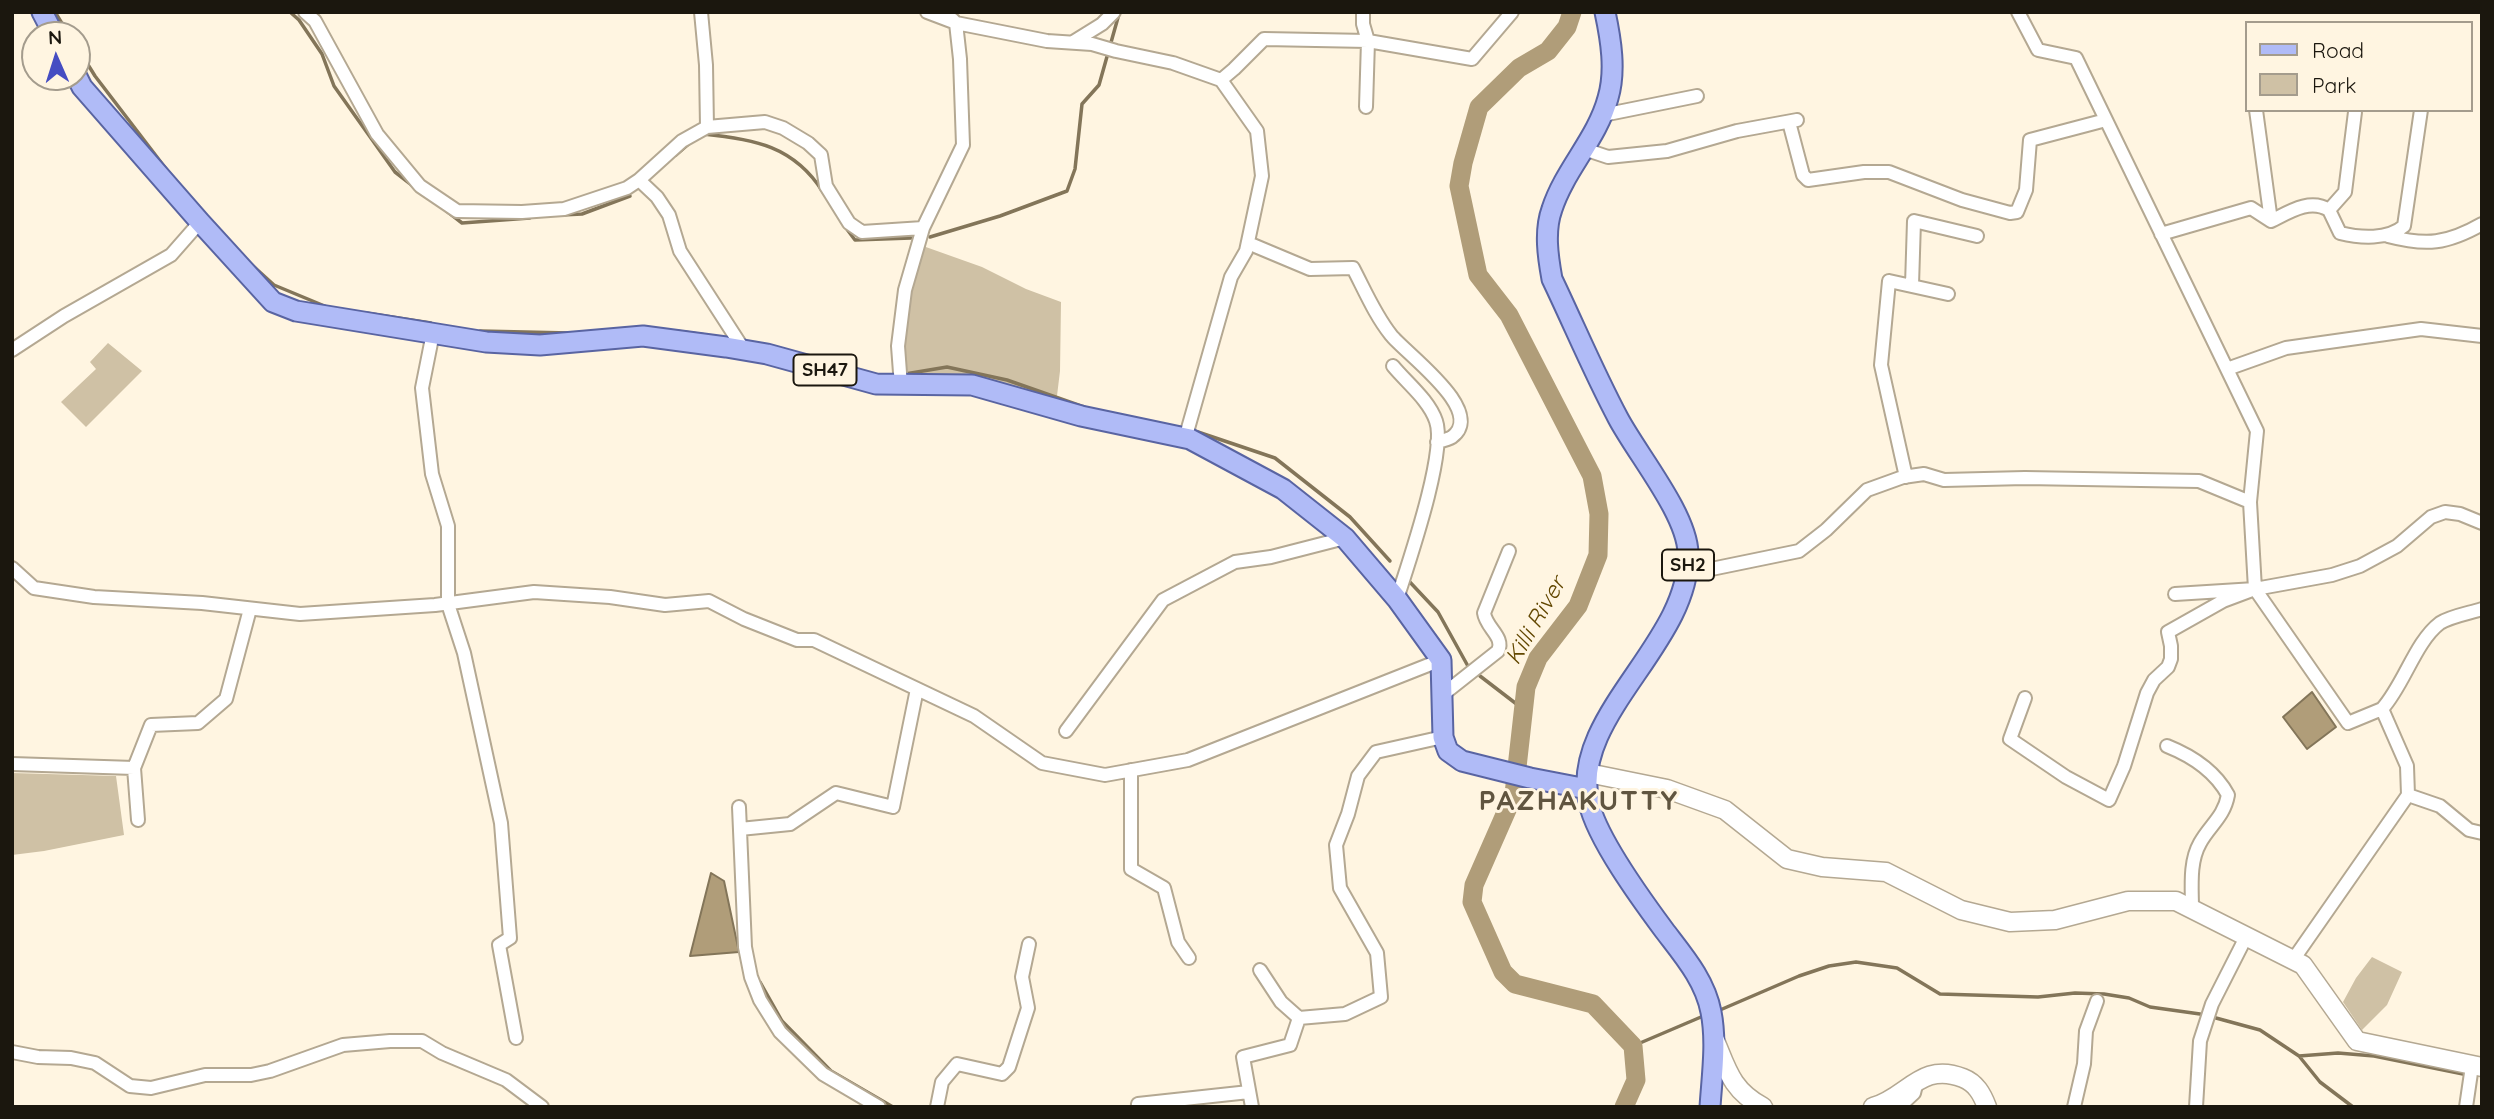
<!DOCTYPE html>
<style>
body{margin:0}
#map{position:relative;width:2494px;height:1119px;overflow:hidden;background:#fff5e1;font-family:Quicksand,sans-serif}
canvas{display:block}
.frame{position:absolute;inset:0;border:14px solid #1b170e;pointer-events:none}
.legend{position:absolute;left:2245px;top:21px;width:228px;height:91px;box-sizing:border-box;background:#fff5e1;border:2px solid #a49c8d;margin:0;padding:9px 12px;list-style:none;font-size:21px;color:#1b170e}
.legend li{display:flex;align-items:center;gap:14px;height:35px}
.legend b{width:35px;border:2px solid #a49c8d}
.north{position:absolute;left:21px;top:21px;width:70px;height:70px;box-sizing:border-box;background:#fff5e1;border:2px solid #a49c8d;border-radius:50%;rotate:357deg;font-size:19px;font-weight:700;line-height:28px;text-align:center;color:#1b170e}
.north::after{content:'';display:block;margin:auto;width:24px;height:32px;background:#454dc2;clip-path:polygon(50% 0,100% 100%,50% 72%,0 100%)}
</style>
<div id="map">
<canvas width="2494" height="1119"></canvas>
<div class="frame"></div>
<ul class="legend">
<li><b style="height:9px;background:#b0bbf7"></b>Road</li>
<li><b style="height:19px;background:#cfc1a5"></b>Park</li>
</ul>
<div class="north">N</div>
</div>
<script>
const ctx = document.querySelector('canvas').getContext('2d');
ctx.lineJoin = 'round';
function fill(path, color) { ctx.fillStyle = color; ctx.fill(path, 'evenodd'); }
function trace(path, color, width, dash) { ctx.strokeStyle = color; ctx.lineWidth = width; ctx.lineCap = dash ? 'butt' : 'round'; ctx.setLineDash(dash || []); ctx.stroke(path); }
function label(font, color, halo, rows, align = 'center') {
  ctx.font = font + ' Quicksand,sans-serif'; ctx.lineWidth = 6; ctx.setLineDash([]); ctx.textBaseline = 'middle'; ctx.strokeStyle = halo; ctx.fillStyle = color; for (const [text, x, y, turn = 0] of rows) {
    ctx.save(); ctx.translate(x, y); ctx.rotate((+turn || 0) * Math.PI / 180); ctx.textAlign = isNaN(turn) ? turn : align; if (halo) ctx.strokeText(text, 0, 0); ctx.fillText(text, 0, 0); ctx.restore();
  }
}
fill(new Path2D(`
 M923 246 982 267 1026 289 1061 302 1060 371 1056 404 912 382 898 371 904 316Z
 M108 343 142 371 86 427 61 402 96 369 90 362Z
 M12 773 116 776 124 835 44 851 12 855Z
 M2372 957 2402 972 2387 1005 2362 1030 2343 1002 2356 978Z`), '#cfc1a5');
const water = new Path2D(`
 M2312 692 2336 727 2307 749 2283 717Z
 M711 873 724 881 739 952 690 956Z`);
fill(water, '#b09d79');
trace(water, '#837559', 2);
trace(new Path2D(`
 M55 12 69 35
 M290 12 299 20 322 54 334 86 395 172 413 186
 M77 47 95 76 170 174
 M703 134C754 139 794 146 823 192
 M676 155 691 142
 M444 209 462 223 530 218
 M562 215 582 214 630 196
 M846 228 855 240 911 238
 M930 237 1000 216 1067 191 1075 169 1082 104 1099 85 1119 14
 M252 265 274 285 327 307
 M366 313 431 323
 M480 331 570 333
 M676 331 706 335
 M905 374 947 367 1007 380 1084 407
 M1198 432 1275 458 1350 517 1390 561
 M1407 579 1438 612 1469 668
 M1480 676 1523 709
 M760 982 782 1021 831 1071 893 1107
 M1720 1010 1799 976 1829 966 1856 962 1897 968 1940 994 2038 997 2075 993 2104 994 2129 998 2150 1007 2200 1014
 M2216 1018 2260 1030 2299 1056 2338 1053 2374 1056 2463 1074
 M1633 1046 1701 1017
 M2299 1056 2320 1082 2353 1107`), '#837559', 3.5);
trace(new Path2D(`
 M1572 12 1567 27 1548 51 1519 68 1479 107 1463 163 1459 186 1478 275 1509 315 1592 476 1599 514 1598 555 1578 606 1538 658 1526 687 1514 794 1474 885 1472 902 1503 972 1515 984 1593 1004 1633 1046 1636 1080 1624 1107`), '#b09d79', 19);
const street = new Path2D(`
 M305 12 315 21 377 134 420 186 457 211 522 212 564 209 627 188 639 180 657 197 669 215 680 251 744 350
 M927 12 956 23 1047 41 1092 44 1116 51 1173 63 1221 80 1257 131 1262 176 1246 251 1231 277 1185 439
 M1363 12V24L1368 41 1366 107
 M2018 12 2038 50 2076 58 2257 431 2250 502 2255 589 2348 723 2382 709
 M1073 42 1102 24 1114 12
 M1221 80 1234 69 1264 39 1368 41 1472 59 1512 12
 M1603 115 1697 96
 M1789 122 1803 175 1808 180 1864 172H1889L1962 200 2010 213 2017 212 2026 190 2030 140 2106 120
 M707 127 765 122 783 128 808 143 821 155 826 186 849 223 862 232 923 228
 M1584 149 1608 157 1667 151 1737 131 1797 120
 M639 180 682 141 707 127 706 65 701 12
 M2329 210 2345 192 2355 112
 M2271 221C2289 212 2310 198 2329 210L2340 233C2360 238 2388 240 2404 226L2421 110
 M2161 234 2251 208 2271 221 2256 110
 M2388 236C2426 246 2447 244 2482 224
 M1248 243 1310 269 1353 268C1365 291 1375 315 1391 335 1406 354 1487 411 1452 437 1449 439 1441 441 1437 442
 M1912 285 1914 221 1977 236
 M433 333 422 388 432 474 448 526V604L464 653 501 823 510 938 499 945 516 1038
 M12 350 64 316 171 255 200 222
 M1393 366C1407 383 1429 400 1436 421 1447 452 1408 564 1397 599
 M2227 369 2286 348 2421 329 2482 336
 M901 386 898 346 905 290 923 228 963 145 960 59 956 23 952 19
 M1906 477 1881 365 1889 281 1948 294
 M12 568 34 588 94 597 202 603 300 614 435 605 534 592 610 597 665 605 709 601 744 619 797 640H814L974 716 1042 763 1105 775 1188 760 1441 660
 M1687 574 1799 551 1826 530 1867 490 1903 477 1924 474 1944 480 2025 478 2199 481 2250 502
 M2175 594 2255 589 2332 575 2360 566 2397 546 2431 517 2445 512 2460 514 2482 523
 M1441 696 1498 651C1505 637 1486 628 1484 613L1509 551
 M2025 698 2010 739 2066 777 2109 800 2124 766 2147 693 2154 680 2168 667 2171 659V646L2168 632 2223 601 2255 589
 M1066 731 1163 600 1235 562 1271 557 1345 538
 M2167 746C2192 756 2215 771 2228 795 2224 817 2210 825 2200 843 2189 862 2192 888 2192 909
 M12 764 134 768 138 820
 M134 768 151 725 198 723 226 699 250 609
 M1131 770V869L1164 888 1178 942 1189 958
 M2408 795 2407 766 2382 709C2404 685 2415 642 2440 623 2451 616 2470 613 2482 609
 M739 807 745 947 751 977 760 1000 780 1032 823 1074 879 1107
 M740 829 790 824 836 793 893 807 917 689
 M2293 960 2408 795 2440 806 2469 830 2482 833
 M1260 970 1281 1002 1299 1018
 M12 1052 38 1057 71 1058 95 1063 130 1086 151 1088 205 1075H251L270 1071 343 1045 390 1041H422L442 1053 506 1080 542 1107
 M937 1107 942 1082 957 1064 1002 1074 1009 1067 1028 1008 1022 977 1029 944
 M1139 1107 1138 1104 1249 1092
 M1252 1107 1243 1057 1290 1045 1299 1018 1345 1014 1381 997 1377 953 1340 888 1336 845 1348 814 1358 776 1376 752 1443 737
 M1899 1107 1914 1093 1916 1085
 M2074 1107 2084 1064 2086 1031 2097 1001
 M2196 1107 2200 1041 2212 1004 2246 937
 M2466 1107 2472 1066`);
const secondary = new Path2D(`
 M1588 773 1667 789 1725 810 1787 859 1822 867 1886 872 1961 910 2010 922 2055 920 2128 901H2176L2303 965 2357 1041 2482 1067
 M1714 1038C1727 1069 1731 1090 1763 1107
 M1873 1107C1907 1098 1921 1061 1963 1078 1976 1083 1982 1094 1987 1107`);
const primary = new Path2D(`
 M42 12 54 35
 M1605 12C1611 40 1616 71 1608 98 1597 139 1565 169 1552 209 1544 231 1548 257 1552 279 1574 325 1594 373 1618 418 1637 454 1687 514 1688 553 1691 643 1569 716 1589 803 1597 839 1641 899 1664 930 1683 955 1705 980 1711 1012 1717 1042 1712 1076 1710 1107
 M77 77 82 87 200 222 273 302 296 311 486 342 540 345 643 336 726 347 767 354 876 384 972 385 1081 416 1190 439 1283 489 1345 538 1397 599 1441 660 1443 737 1448 751 1462 761 1530 778 1587 789`);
trace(street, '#b4a892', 16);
trace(secondary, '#b4a892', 21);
trace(primary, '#5964a2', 23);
trace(street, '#fff', 12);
trace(secondary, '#fff', 18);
trace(primary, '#b0bbf7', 19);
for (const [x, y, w] of [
 [825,370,63],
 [1688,565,52]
]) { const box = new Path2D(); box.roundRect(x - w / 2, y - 15.5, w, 31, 5); ctx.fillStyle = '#fff5e1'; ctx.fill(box); trace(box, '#1b170e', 2); }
label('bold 19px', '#1b170e', null, [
 ["SH47",825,370],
 ["SH2",1688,565]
]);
label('italic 23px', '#624700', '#fff5e1', [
 ["Killi River",1536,621,-60]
]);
ctx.letterSpacing = '2px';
label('bold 28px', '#605540', '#fff5e1', [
 ["PAZHAKUTTY",1579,802]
]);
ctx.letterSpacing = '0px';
</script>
